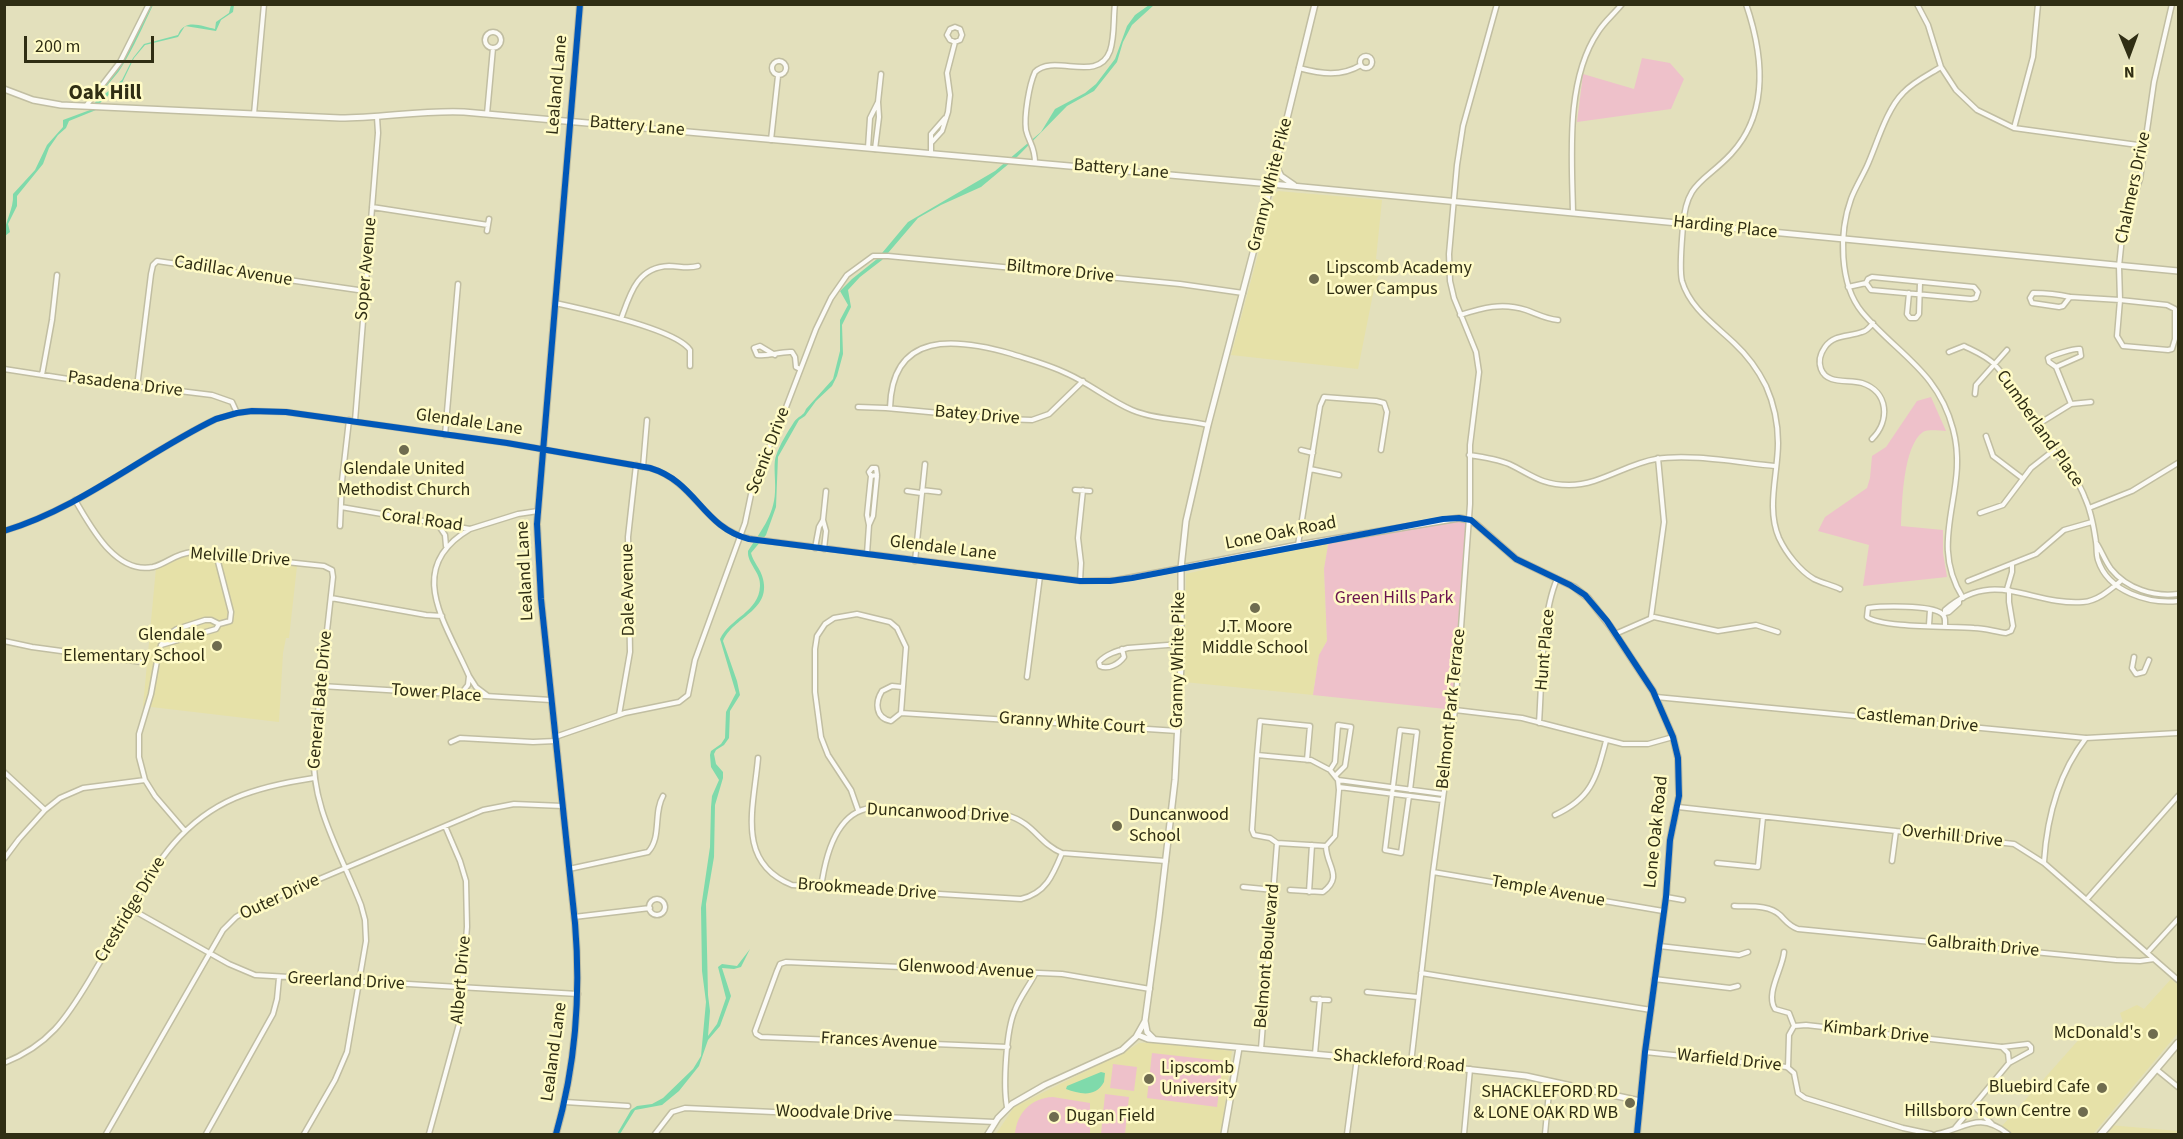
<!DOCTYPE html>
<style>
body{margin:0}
#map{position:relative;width:2183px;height:1139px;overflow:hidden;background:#e3e0bc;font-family:"Source Sans 3",sans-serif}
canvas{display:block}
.frame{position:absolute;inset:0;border:6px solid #302e14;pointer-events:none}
.north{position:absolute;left:2099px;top:24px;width:60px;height:60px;-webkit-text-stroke:4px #fffbc6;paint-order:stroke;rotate:179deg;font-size:16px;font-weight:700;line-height:24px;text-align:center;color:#302e14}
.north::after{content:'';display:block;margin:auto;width:21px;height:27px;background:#302e14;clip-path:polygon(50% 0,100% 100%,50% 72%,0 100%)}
.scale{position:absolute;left:24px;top:36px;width:130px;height:27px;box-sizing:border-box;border:3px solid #302e14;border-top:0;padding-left:8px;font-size:18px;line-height:21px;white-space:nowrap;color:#302e14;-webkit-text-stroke:4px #fffbc6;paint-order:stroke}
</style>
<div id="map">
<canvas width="2183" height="1139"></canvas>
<div class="frame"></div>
<div class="north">N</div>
<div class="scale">200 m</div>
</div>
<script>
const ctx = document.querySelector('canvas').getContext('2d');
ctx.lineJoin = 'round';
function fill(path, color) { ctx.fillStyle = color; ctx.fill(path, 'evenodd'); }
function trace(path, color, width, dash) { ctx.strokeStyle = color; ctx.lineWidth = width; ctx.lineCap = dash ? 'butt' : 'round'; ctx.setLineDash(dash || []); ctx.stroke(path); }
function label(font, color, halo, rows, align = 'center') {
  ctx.font = font + ' "Source Sans 3",sans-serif'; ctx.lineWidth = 5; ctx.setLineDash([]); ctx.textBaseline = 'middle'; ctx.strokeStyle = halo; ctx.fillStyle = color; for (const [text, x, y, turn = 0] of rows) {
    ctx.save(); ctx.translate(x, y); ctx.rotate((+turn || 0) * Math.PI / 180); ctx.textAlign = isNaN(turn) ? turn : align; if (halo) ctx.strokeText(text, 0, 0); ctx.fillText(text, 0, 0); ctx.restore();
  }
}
fill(new Path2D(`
 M1278 191 1382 200 1376 259 1384 262 1375 284 1358 369 1231 355 1274 195Z
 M1329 539 1324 569 1327 641 1319 655 1313 695 1184 682 1186 574Z
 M186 556 297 566 289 638H286L283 653 279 722 143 706 156 568Z
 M2171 979 2178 985V1033L2093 1134H2007L2009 1131 2002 1126 2082 1036 2123 1022 2120 1013 2137 1005 2144 1009Z
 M1155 1042 1232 1051 1221 1134H996L1014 1107 1128 1050 1139 1043Z
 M2109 1125 2178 1131V1134H2101Z`), '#e6e1a8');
fill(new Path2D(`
 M1642 58 1670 63 1684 79 1671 109 1577 122 1583 74 1634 89Z
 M1931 397 1946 431C1940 431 1929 429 1923 432 1903 446 1902 503 1901 526L1943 530V553L1947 577 1863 586 1869 545 1818 531 1825 517 1867 488 1870 478 1872 456 1886 447 1917 401Z
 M1443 519 1469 520 1455 710 1313 695 1319 655 1327 641 1324 569 1329 539Z
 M1152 1053 1223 1061 1217 1107 1147 1098Z
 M1113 1064 1137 1067 1134 1091 1110 1088Z
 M1105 1094 1129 1097 1125 1134H1101Z
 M1053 1097 1090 1103V1134H1015C1017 1113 1031 1098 1053 1097Z`), '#eec1ca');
fill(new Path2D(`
 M152 5H153C143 26 134 47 121 68 115 78 103 87 100 98L122 80 133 58 144 44 178 35C184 18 202 26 215 29L216 22 229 13 231 5H234L233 12 221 20 216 31 185 26 178 37 145 45 134 58 122 83 100 103H95L99 93 121 66Z
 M1149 5H1154L1132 25 1123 42 1117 62 1094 91 1067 106 1017 157 981 187 941 205 918 218 882 260 860 277 848 290 851 307 842 325 843 354 837 376 832 386 816 401 805 416 799 420 778 457 776 507 766 535 751 553C753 562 761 569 763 579 771 611 733 617 723 641L737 681 740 695 730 711 729 738 724 745 716 750 714 754 716 764 723 772V778L715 805 714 857 706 904 708 995 710 1011 708 1036 717 1024 726 998 718 967 722 964 737 966 750 949 741 967 734 969 722 968 731 996 720 1026 708 1040 699 1066 679 1091 662 1105 635 1110 620 1134H617L631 1110 637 1106 652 1104 663 1098 693 1069 701 1056 706 1002 702 971 701 908 710 847 711 807 712 796 719 780 711 767 710 755 711 751 721 744 725 738 726 712 736 693 720 639C730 618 759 612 760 586 761 572 747 564 748 551 760 532 774 516 775 492 776 482 773 463 776 456 780 444 787 433 794 422 798 416 804 416 806 409L833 379 840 351V320L848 305 840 291 852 279 877 259 908 222 995 171 1041 132 1055 109 1085 93 1096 84 1115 59 1127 26 1135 15Z
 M90 110H96L69 121 66 128 58 135 49 148 43 164 17 196V206L8 224 10 232 5 236C4 220 14 211 13 194L35 170 47 145 63 127V120Z
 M1101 1072 1105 1073 1104 1082C1095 1098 1080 1094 1066 1089L1067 1086Z`), '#7fdaab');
const street = new Path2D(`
 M1746 4C1763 54 1770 112 1731 154 1705 182 1686 181 1683 226 1682 240 1679 268 1682 281 1690 308 1714 324 1734 343 1747 355 1758 370 1766 386 1774 404 1778 423 1778 443 1778 474 1766 508 1779 538 1786 553 1800 571 1814 579 1822 583 1832 585 1840 589
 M1917 4 1928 25 1941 67 1956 90 1977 110 2014 128 2145 146
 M485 40a8 8 0 1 1 16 0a8 8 0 1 1-16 0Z
 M1360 62a6 6 0 1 1 12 0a6 6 0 1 1-12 0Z
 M772 68a7 7 0 1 1 14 0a7 7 0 1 1-14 0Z
 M1941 67C1928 75 1913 82 1903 93 1886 110 1877 144 1867 166 1862 177 1855 188 1851 199 1839 232 1839 284 1862 312 1897 354 1938 371 1953 429 1970 492 1926 539 1963 598
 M1299 68C1321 74 1341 77 1361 65
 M878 102 881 74
 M86 106 120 62 149 4
 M254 114 264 4
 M487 114 493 48
 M2014 128 2033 57 2038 4
 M771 140 778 76
 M932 142 942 131 948 112 950 95 947 73 955 42 960 40 962 35 960 29 955 27 950 29 947 35 950 40 955 42
 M868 148 870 118 878 102 879 117 875 149
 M931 154V134L945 118
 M1035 163C1035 146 1029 143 1026 130 1024 116 1029 85 1035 72 1054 53 1098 84 1110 51 1115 36 1113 19 1115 4
 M372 207 488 225
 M1573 213C1572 157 1565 81 1598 32 1604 22 1614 14 1622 4
 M487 231 489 219
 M1848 287 1866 283 1868 279 1872 277 1974 287 1978 292 1976 298 1971 299 1871 290 1866 283
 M1909 293 1907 314 1910 318H1916L1919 314 1920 282
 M2070 297 2063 306 2059 307 2032 303 2030 298 2033 293C2045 293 2057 294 2070 297H2071L2120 300 2119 266 2123 228 2140 179 2154 82 2172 4
 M2120 300 2167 305 2175 309V339L2172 349 2168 350 2123 346 2117 336Z
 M555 303C583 309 676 329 690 350V366
 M1460 315C1482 308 1502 302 1526 310 1537 314 1546 319 1558 320
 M621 319C630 294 637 267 669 266 679 266 688 269 698 266
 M1949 352 1964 346C1974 351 1987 356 1995 365 2017 389 2033 421 2052 448 2064 464 2078 479 2085 498 2091 511 2094 528 2096 542 2097 548 2096 554 2098 560 2108 592 2149 604 2178 601
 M775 355 760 346 754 348 757 355C769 357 780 351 792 352L795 357 796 367 800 369
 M2056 367 2049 362 2048 358C2052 355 2075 348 2080 349L2081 356 2056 367 2071 404
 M4 369 126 388 147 387 212 395 232 402 237 413
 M42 375 52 320 57 275
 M137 387 151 274 153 265 157 261 365 291
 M1975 394 1976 385 2007 350
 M858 407 886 408 1004 419 1032 420 1049 414 1083 381
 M890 408C892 330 956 338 1012 354 1031 360 1050 365 1068 374 1090 384 1109 400 1132 410 1156 420 1183 419 1208 425
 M355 421 378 133 377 117
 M2037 425 2071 404 2091 402
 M445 435 458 284
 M1986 436 1993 456 2022 478
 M1872 439C1890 421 1889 392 1862 383 1848 379 1827 385 1821 369 1818 361 1820 354 1825 347 1834 334 1849 337 1862 332 1867 331 1870 327 1873 323
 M1301 450 1313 453
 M1469 455C1483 457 1497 459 1509 464 1532 475 1541 485 1569 485 1600 485 1626 464 1656 459 1690 453 1741 463 1775 466
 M643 467 647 420
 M1310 469 1339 475
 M871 476 877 475 876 468H872L869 472 871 476 867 515 869 525 873 516 877 476
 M922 490 939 492
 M1075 490 1090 491
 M907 491 921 493
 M75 500C90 525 115 575 153 567 168 563 174 554 192 552L324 566 332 570 333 577 314 748C310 806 341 853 361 905L365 920 366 941 347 1052 335 1080 304 1134
 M341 507 470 529 518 514 538 511
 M2089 508 2132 491 2178 463
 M1980 513 2003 505 2031 468 2054 450
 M823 520 826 491
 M340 526 342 481 349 420
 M439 526 445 535 446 546
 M4 531C81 508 145 453 216 419L237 413 252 411 286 412 507 443 650 468C698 483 702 529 752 539L1082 581 1116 580 1181 568
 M2097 544C2102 552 2105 561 2111 569 2127 589 2154 597 2178 594
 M1298 545 1320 406 1324 397 1376 401 1384 403 1387 412 1381 450
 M815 548 819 527 823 520 826 531 824 549
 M867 554 869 525
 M915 561 925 464
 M1080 581 1081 563 1078 538 1083 490
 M1968 581 2036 554 2064 530 2092 522
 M2007 589 2012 572V564
 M331 598 426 615 442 616
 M1945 613V610C1994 567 2031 606 2083 602 2098 601 2111 589 2122 580
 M1945 613 1949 612 1959 603V600
 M1651 617 1664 522 1658 458
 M1929 625 1930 610
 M1945 626C1945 621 1946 616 1941 613 1929 605 1883 606 1868 608L1867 617C1882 628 1952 626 1974 628 1985 628 1996 632 2006 633L2011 631 2013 626 2009 602V590
 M1615 634 1654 617 1718 631 1756 625 1778 632
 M4 641 32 647 142 662
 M161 645 216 629 219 624 230 621 231 612 216 554
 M1122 649 1124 657C1119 664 1108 670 1100 666L1099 662C1106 654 1117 651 1128 648L1181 644
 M2134 657 2132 668 2136 674 2144 672 2149 660
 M469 676 476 687 488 696
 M1027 677 1040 576
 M321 686 551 700
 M461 694 468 685 469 676C446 623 403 568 470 529
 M1656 697 2086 738 2178 733
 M1455 710 1522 718 1623 744H1648L1673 737
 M901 713 891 721C875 718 875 702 882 691L892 686 902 687
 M619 715 630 652 628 537 636 465
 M1539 723C1542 681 1541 616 1557 579
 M555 737 625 713 679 702 688 695 695 660 745 523 754 480 780 423 816 329 831 298 847 275 873 256H888L1180 284 1243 293
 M451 742 460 738 533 742 556 741
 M1257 755 1260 721 1310 726 1307 760
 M758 758C754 807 735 862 792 885L1021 899C1046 893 1053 875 1062 853
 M1330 770 1335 762 1338 725 1351 727 1345 766 1335 776
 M4 772 45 810
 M1338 780 1443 794
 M1339 787 1442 800
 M1409 796 1401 853 1385 850 1400 730 1417 732 1410 790
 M1678 807 2014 844 2044 863 2178 980
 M858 810 851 790 828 755 821 737 815 692V649L817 636 825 624 834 618 857 614 890 622 897 628 906 647 901 713 1178 731
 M1555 815C1592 798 1596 778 1606 741
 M185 831 155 796 145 780 139 757V734L151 694 159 650 165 637 177 629 205 620H211L219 624
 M4 859 19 839 45 810 60 798 83 788 145 780
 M1892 861 1896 831
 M2044 862C2047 817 2058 774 2086 738
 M1717 863 1758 867 1763 817
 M569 869 648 852C662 837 653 813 663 796
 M1433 872 1663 911
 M1243 887 1274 890
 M821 888C825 858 836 812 871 808L1006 815C1035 823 1038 843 1062 853L1166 861
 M1290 890 1323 892C1344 876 1326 866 1326 846L1335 836 1339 790 1338 780 1330 770 1311 760 1257 755 1252 830 1254 835 1270 838 1277 843 1326 846
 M1309 892 1312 845
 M1666 897 1683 900
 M2087 899 2178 796
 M649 907a8 8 0 1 1 16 0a8 8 0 1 1-16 0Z
 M1734 906C1748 907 1768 904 1780 915 1786 921 1789 926 1798 929L2116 960 2140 961 2154 959
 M131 909 229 964 255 975 578 994
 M574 917 650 908
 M1659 946 1739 955 1748 952
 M1784 952C1783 968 1765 994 1775 1009L1789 1013 1794 1026
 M2147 953 2178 919
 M1421 973 1651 1010
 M1654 979 1730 988 1738 986
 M1367 992 1418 997
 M1313 999 1329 1000
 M1794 1026 1806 1025 2002 1047 2028 1044 2031 1047V1051L2009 1063 1955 1128
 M1008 1047 761 1037 756 1034 755 1031 777 971 780 964 786 962 1062 974 1150 989
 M2002 1047 2008 1053 2009 1063
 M1261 1049 1277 843
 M1645 1052 1787 1067 1794 1073 1798 1093 1805 1098 1903 1128 1931 1134
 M1315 1054 1320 999
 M4 1063C49 1045 66 1019 90 979 104 955 118 932 131 908 157 861 184 820 235 798 261 787 287 782 314 778
 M1411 1063 1433 872 1455 710 1470 504V445L1479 372 1476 352 1454 298 1450 281 1449 254 1457 165 1463 126 1497 4
 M1788 1068 1789 1035 1794 1026
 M2156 1069 2178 1087
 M565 1102 628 1106
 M1974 1106 1992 1124
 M1007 1107C1003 1086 1006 1030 1015 1010 1020 997 1029 986 1035 974
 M106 1134 223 930 236 917 253 907 483 810 514 804 563 806
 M206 1134 273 1014 277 999 279 978
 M429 1134 459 1024 467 927 466 881 460 861 445 826
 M655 1134 672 1112 685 1108 995 1122
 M1347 1134 1357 1058
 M1464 1134 1470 1069
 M1545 1134 1550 1082
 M1937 1134C1966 1128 1979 1111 2008 1134`);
const secondary = new Path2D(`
 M4 89 33 100 61 105 340 118C382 118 423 110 464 112L1271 184 2178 271
 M1276 166 1281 176 1294 185
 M1181 568 1298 545 1459 518 1469 520 1476 524 1516 559 1574 587 1588 598 1610 626 1653 691 1673 737 1678 758 1679 796 1670 840 1666 897 1645 1052 1637 1134
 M1145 1021 1147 1032 1154 1039
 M1138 1035 1148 1039 1411 1063 1526 1076 1640 1101
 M556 1134C576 1064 581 995 575 923L541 599 537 524 580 4
 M988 1134 998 1118 1012 1104 1045 1085 1122 1050 1136 1037 1145 1021 1159 917 1175 780 1181 664V568L1186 521 1208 425 1271 184 1315 4
 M1224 1134 1239 1048`);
const primary = new Path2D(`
 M2101 1134 2178 1043`);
trace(street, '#c1bea2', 7);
trace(secondary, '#c1bea2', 8);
trace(primary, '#c1bea2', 9);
trace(street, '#fbfaf5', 4);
trace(secondary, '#fbfaf5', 5);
trace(primary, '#fbfaf5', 6);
trace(new Path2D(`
 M4 531C81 508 145 453 216 419L237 413 252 411 286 412 507 443 650 468C697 482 702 527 749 539L1080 581H1110L1132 578 1443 519 1459 518 1471 520 1516 559 1570 585 1585 595 1607 621 1653 691 1673 737 1678 758 1679 796 1670 840 1666 897 1645 1052 1637 1134
 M556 1134C576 1064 581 995 575 923L541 599 537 524 580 4`), '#0057b8', 6);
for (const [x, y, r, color] of [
 [1314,279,6,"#6f6c4f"],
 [404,450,6,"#6f6c4f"],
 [1255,608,6,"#6f6c4f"],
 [217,646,6,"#6f6c4f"],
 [1117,826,6,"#6f6c4f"],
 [2153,1034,6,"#6f6c4f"],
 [1149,1079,6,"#6f6c4f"],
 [2102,1088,6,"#6f6c4f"],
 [1630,1103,6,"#6f6c4f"],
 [2083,1112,6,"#6f6c4f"],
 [1054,1117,6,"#6f6c4f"]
]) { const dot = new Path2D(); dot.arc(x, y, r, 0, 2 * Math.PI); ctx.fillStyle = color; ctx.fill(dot); trace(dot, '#fffbc6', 2); }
label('18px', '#302e14', '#fffbc6', [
 ["Lealand Lane",558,85,-85],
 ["Battery Lane",637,127,5],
 ["Battery Lane",1121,170,5],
 ["Granny White Pike",1271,185,-76],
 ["Chalmers Drive",2134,188,-78],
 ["Harding Place",1725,228,6],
 ["Soper Avenue",367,269,-85],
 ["Cadillac Avenue",233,272,9],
 ["Biltmore Drive",1060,272,6],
 ["Pasadena Drive",125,385,7],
 ["Batey Drive",977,416,5],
 ["Glendale Lane",469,423,8],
 ["Cumberland Place",2039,429,55],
 ["Scenic Drive",769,451,-69],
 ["Coral Road",422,521,8],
 ["Lone Oak Road",1281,534,-11],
 ["Glendale Lane",943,549,7],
 ["Melville Drive",240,558,4],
 ["Lealand Lane",526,571,-93],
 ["Dale Avenue",629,590,-91],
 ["Hunt Place",1546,650,-85],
 ["Granny White Pike",1179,660,-89],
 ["Tower Place",436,694,4],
 ["General Bate Drive",321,700,-85],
 ["Belmont Park Terrace",1452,709,-84],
 ["Castleman Drive",1917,721,6],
 ["Granny White Court",1072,724,4],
 ["Duncanwood Drive",938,814,3],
 ["Lone Oak Road",1657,832,-84],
 ["Overhill Drive",1952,837,6],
 ["Brookmeade Drive",867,890,4],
 ["Temple Avenue",1548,892,10],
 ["Outer Drive",280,898,-25],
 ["Crestridge Drive",131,910,-59],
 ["Galbraith Drive",1983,947,5],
 ["Belmont Boulevard",1268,956,-85],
 ["Glenwood Avenue",966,970,3],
 ["Albert Drive",462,980,-85],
 ["Greerland Drive",346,982,3],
 ["Kimbark Drive",1876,1033,6],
 ["Frances Avenue",879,1042,3],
 ["Lealand Lane",555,1052,-82],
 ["Warfield Drive",1729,1061,6],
 ["Shackleford Road",1399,1062,5],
 ["Woodvale Drive",834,1114,2]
]);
label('18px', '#302e14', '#fffbc6', [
 ["Lipscomb Academy",1326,269,"left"],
 ["Lower Campus",1326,290,"left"],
 ["Glendale United",404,470,"center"],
 ["Methodist Church",404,491,"center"],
 ["J.T. Moore",1255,628,"center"],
 ["Middle School",1255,649,"center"],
 ["Glendale",205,636],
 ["Elementary School",205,657],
 ["Duncanwood",1129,816,"left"],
 ["School",1129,837,"left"],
 ["McDonald's",2141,1034],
 ["Lipscomb",1161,1069,"left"],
 ["University",1161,1090,"left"],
 ["Bluebird Cafe",2090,1088],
 ["SHACKLEFORD RD",1618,1093],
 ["& LONE OAK RD WB",1618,1114],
 ["Hillsboro Town Centre",2071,1112],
 ["Dugan Field",1066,1117,"left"]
], 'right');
label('18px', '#6a134f', '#fffbc6', [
 ["Green Hills Park",1394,599]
]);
label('bold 21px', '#302e14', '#fffbc6', [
 ["Oak Hill",105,94]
]);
</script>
